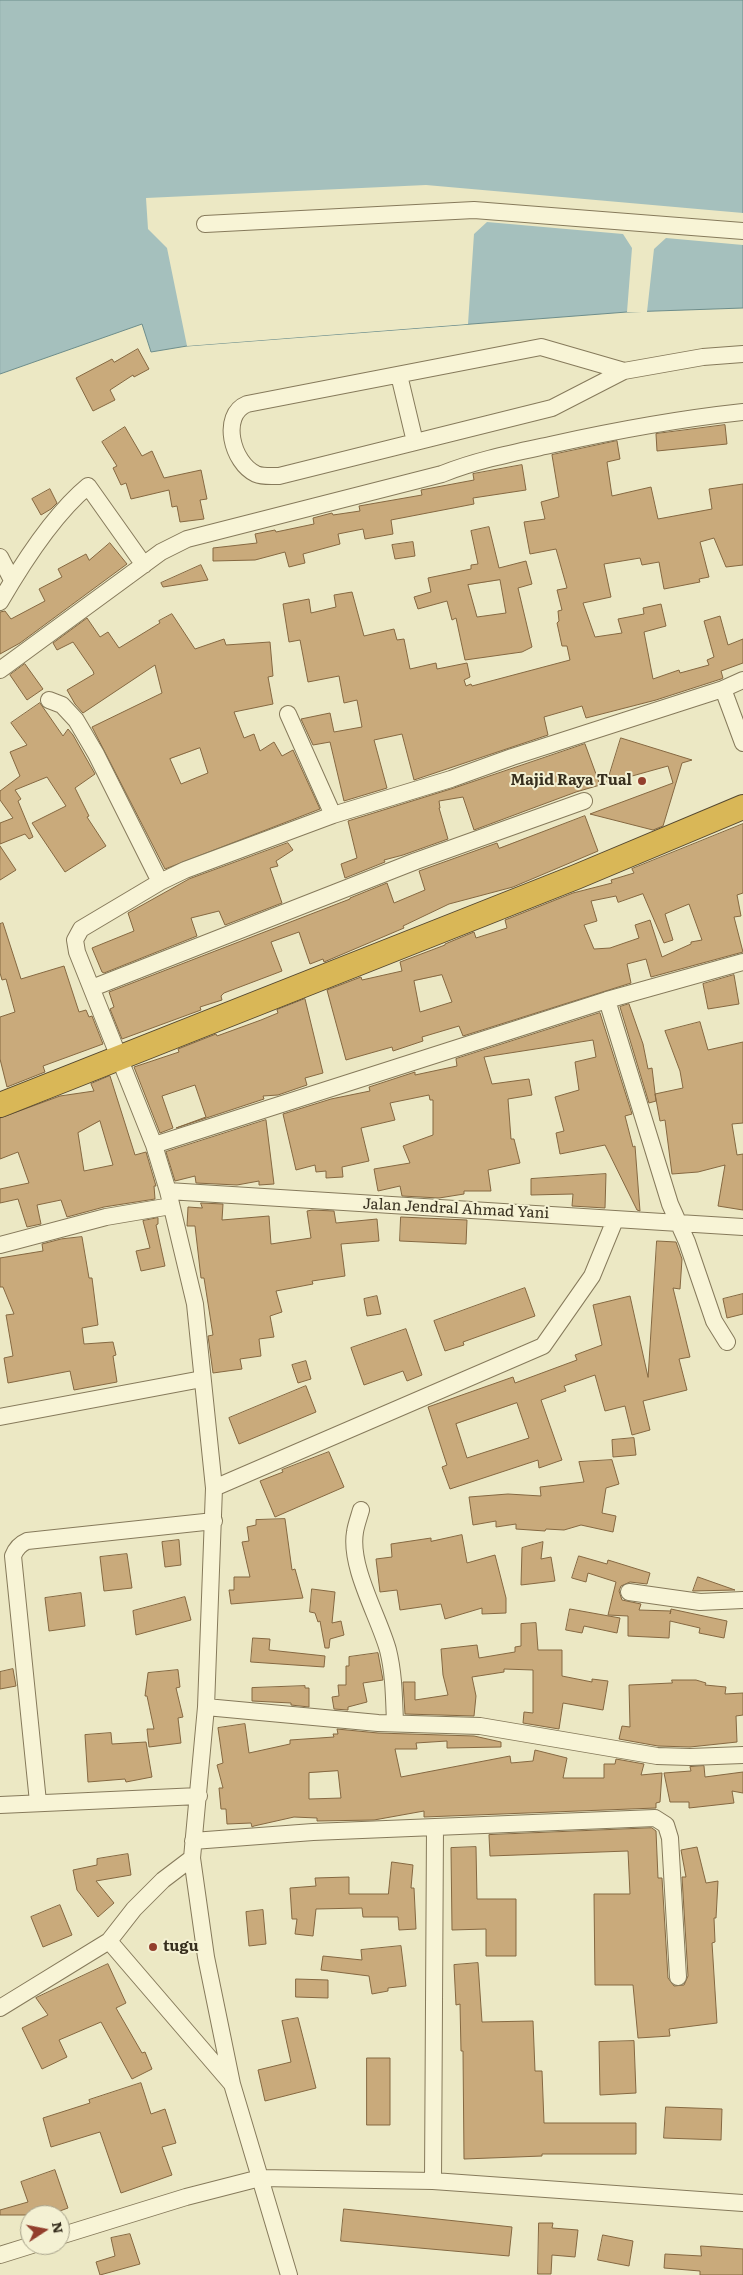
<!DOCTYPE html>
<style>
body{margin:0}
#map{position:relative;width:743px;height:2275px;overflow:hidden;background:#ece8c4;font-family:Literata,serif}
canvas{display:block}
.north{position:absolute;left:20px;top:2205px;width:50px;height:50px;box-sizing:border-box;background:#f4f1d3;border:1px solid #a8a38b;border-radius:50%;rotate:79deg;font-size:14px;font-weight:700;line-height:20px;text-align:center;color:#372f1e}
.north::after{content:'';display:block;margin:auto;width:18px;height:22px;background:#933f2d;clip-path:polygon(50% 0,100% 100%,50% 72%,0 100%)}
</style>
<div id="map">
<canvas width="743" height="2275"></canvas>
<div class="north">N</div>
</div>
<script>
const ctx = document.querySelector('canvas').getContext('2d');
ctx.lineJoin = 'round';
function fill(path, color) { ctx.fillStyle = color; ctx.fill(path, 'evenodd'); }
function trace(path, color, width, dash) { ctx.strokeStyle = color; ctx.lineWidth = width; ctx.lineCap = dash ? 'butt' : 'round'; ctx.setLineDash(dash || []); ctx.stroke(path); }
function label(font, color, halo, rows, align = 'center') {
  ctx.font = font + ' Literata,serif'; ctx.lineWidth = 4; ctx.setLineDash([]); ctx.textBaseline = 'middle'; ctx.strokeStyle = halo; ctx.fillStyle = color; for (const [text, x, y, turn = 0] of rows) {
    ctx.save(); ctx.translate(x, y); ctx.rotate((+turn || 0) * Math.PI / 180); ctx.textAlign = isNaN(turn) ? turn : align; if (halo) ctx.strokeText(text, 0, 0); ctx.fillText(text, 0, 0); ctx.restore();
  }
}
const water = new Path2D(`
 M0 0H743V308L627 312 187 346 151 352 142 324 0 374Z`);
fill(water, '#a5c0bd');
trace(water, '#6d8d8b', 1);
fill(new Path2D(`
 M426 185 743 213V245L666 238 654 249 647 312H627L632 248 623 234 487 222 474 234 468 324 187 346 167 248 148 229 146 198Z`), '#ece8c4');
const building = new Path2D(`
 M138 349 149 369 134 377 133 375 110 390 115 400 93 411 76 378 112 359 114 362Z
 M725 425 727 444 657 451 656 434Z
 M125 427 142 456 152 451 164 478 201 470 207 499 200 500 204 519 180 522 177 506 172 507 169 490 131 499 126 483 121 485 113 468 117 466 102 442Z
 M617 441 620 459 607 462 612 496 651 487 658 519 712 509 709 489 743 484V565L726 567 714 538 700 542 709 577 699 579 700 582 664 589 659 562 642 565 640 558 604 564 611 597 583 603 595 637 622 633 618 619 644 614 643 608 661 604 666 626 644 632 653 679 679 670 680 673 709 665 707 660 714 657 704 621 720 616 728 645 743 639V663L721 671 723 678 721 679 656 700 586 718 582 706 544 717 548 735 414 780 402 734 374 740 387 788 344 801 330 742 313 745 301 719 330 713 334 732 362 727 357 700 344 703 339 676 308 682 300 640 289 642 283 604 309 599 311 613 336 607 334 595 352 592 364 636 394 629 397 640 404 639 410 669 436 663 437 669 467 663 470 677 464 680 466 686 471 684 472 686 570 660 567 646H562L557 623 559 621 558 611 562 610 557 590 567 588 556 549 530 554 524 522 545 519 541 502 559 497 552 455Z
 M522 465 526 490 473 498 474 504 391 520 393 534 365 539 363 529 338 534 340 544 303 554 305 563 289 567 285 552 255 560 213 561V548L257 543 255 534 275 530 276 532 314 524 313 518 332 513 333 515 360 511 359 506 422 495 421 490 474 480 473 474Z
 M50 489 57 503 51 509 41 515 32 499Z
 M489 527 499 568 526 561 532 584 518 588 532 647 522 652 465 660 456 618 452 620 447 601 418 609 414 597 431 592 428 578 471 569V565L478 564 471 531ZM500 580 506 613 477 617 468 585Z
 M413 542 415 556 395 559 392 545Z
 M110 543 127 564 20 643 0 654V612L5 611 11 619 45 601 39 589 62 577 58 569 86 554 89 560Z
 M201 565 208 580 163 587 161 583Z
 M172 614 195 649 224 639 226 645 270 642 273 676 268 677 273 704 234 712 244 738 254 734 260 751 274 742 282 756 293 750 320 809 165 869 92 727 162 693 155 665 83 713 75 704 67 690 94 674 93 671 73 642 57 650 53 643 87 618 100 637 108 632 119 648 160 623 159 621ZM200 748 208 773 181 784 170 759Z
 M25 664 43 689 27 700 10 675Z
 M40 703 63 736 68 729 73 735 95 774 75 788 89 816 87 817 106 846 65 872 32 823 66 806 47 777 15 790 21 799 18 801 33 837 29 839 25 834 0 844V823L13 818 0 800V791L20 776 10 752 27 745 11 723Z
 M621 738 692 760 682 763 663 826 653 830 590 814 673 783 668 766 607 783Z
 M585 744 600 785 576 792 474 830 463 797 439 801 440 808H439L448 839 403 855 384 860 385 862 345 878 341 864 357 858 348 821 454 788Z
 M585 816 598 851 513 887 449 904 403 926 404 928 324 962 323 959 310 964 299 932 271 942 282 971 224 993 221 996 222 1000 200 1007 201 1010 122 1039 110 1009 114 1007 109 992 350 899V898L387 883 394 903 425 890 419 871 497 843 499 848Z
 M743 824V893L737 895 741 916 734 917 743 952 651 977 646 959 627 964 631 983 463 1036 459 1026 422 1037 423 1041 393 1051 392 1047 346 1060 327 990 361 977 362 980 402 971 400 962 445 945V944L474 932 476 938 507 928 505 920 573 893 612 883 611 880 634 873 632 869ZM643 894 664 943 673 940 665 914 689 904 702 940 691 942V944L662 957 650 920 635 925 639 938 610 948 594 949 584 925 597 921 591 901 616 896 618 902ZM442 975 452 1002 420 1012 414 981Z
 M288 843 293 850 276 861 278 866 270 868 282 903 225 925 219 911 191 918 197 936 104 973 102 972 92 948 134 931 128 913 189 879Z
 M0 846 16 870 0 880Z
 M3 923 21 979 64 966 79 1012 86 1010 89 1017 92 1016 103 1044 43 1066 45 1072 7 1087 0 1059V1017L15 1012 6 979 2 980 0 973V924Z
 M734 975 739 1004 708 1009 703 984Z
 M305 999 323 1073 305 1078 307 1085 278 1095 263 1096 264 1099 176 1128 206 1117 195 1085 162 1096 173 1128 160 1133 134 1067 179 1052 178 1049 216 1034 217 1036 261 1020 278 1013 277 1010Z
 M629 1004 643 1044 648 1069 652 1068 656 1101 649 1103 620 1007Z
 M600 1013 632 1114 625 1116 633 1147 635 1146 640 1211 637 1210 605 1145 560 1154 556 1133 564 1131 555 1097 579 1090 575 1062 596 1057 593 1040 484 1057 492 1084 529 1079 532 1095 508 1099 511 1139H514L520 1163 488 1170 491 1191H464V1194L439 1198 402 1196 400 1186 378 1191 374 1169 410 1163 403 1146 433 1135V1100H430L429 1095 390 1103 395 1120 361 1128 369 1161 342 1167 343 1177 326 1178V1171L316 1172 315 1165 296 1170 283 1114 331 1099 370 1091 369 1087 415 1072V1075L457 1066 456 1059Z
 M700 1022 708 1050 743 1042V1123L732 1124 737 1155 743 1154V1210L718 1206 725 1165 698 1172 672 1174 665 1120 660 1121 655 1094 683 1088 680 1071 665 1031Z
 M110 1076 135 1155 146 1152 156 1186H154L155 1199 104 1207 67 1217 61 1200 37 1205 41 1224 27 1227 18 1199 0 1203V1189L29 1183 18 1152 0 1159V1118L60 1096 94 1091 91 1084ZM100 1121 113 1165 84 1171 78 1133Z
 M266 1120 274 1184 259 1185V1181L237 1185 196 1183 195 1176 175 1181 166 1152Z
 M606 1174 605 1208 572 1206 573 1194 531 1195V1179Z
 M201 1203 223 1204 222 1220 269 1216 271 1244 311 1238 307 1211 312 1210 334 1211 336 1223 377 1219 379 1241 341 1244 345 1276 312 1281 313 1284 276 1291 282 1312 270 1316 274 1337 259 1339 261 1356 240 1359 242 1369 213 1373 208 1336 213 1335 204 1278H201L195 1226H187L188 1207 202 1208Z
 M401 1217 467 1220 466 1244 400 1241Z
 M158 1218V1224L156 1225 165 1266 141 1271 136 1251 150 1248 143 1221Z
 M82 1237 89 1278H92L98 1325 82 1328 84 1344 113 1342 116 1355 113 1356 117 1382 74 1390 70 1371 8 1383 4 1358 13 1356 6 1315 14 1314 3 1287H0V1258L43 1251 42 1244 61 1239Z
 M657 1241 676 1242 682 1259 680 1289 673 1288 690 1357 679 1359 687 1390 643 1401 650 1430 632 1435 625 1406 605 1411 595 1375 564 1386 566 1391 541 1400 562 1460 539 1468 538 1460 450 1489 442 1467 447 1465 428 1407 513 1377 515 1383 577 1360 575 1355 602 1345 593 1305 630 1296 648 1377ZM517 1403 529 1438 467 1458 456 1424Z
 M525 1288 535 1316 463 1342 464 1345 445 1351 434 1321Z
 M743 1294V1314L727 1318 723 1299Z
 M377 1296 381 1314 367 1316 364 1299Z
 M406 1329 422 1375 407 1381 403 1371 364 1385 351 1348Z
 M306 1361 311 1379 298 1383 292 1365Z
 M306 1386 316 1412 239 1444 229 1418Z
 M634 1438 636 1455 613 1457 612 1440Z
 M329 1452 344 1487 275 1517 260 1481 283 1472 282 1470Z
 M612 1460 619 1484 606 1488 602 1513 616 1516 613 1532 581 1525 564 1530 546 1529 545 1531 516 1529V1524L496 1527V1521L473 1525 469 1497 508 1494 541 1496 540 1487 584 1482 579 1462Z
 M285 1519 292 1570 295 1569 303 1598 231 1604 229 1590H234V1577H250L242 1542 249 1541 247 1527 256 1525V1520Z
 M462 1535 467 1563 495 1555 506 1598V1613L482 1614V1608L445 1619 441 1604 400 1610 397 1590 380 1592 376 1559 392 1557 391 1544 431 1538V1541Z
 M179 1540 181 1565 165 1567 162 1542Z
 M543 1542 541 1559 551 1557 555 1581 521 1585 522 1548Z
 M127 1554 132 1588 104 1591 100 1557Z
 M579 1556 607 1564 608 1560 650 1573 647 1584 630 1582 621 1586 619 1591 622 1600 641 1604 639 1610 671 1611 670 1614 671 1609 727 1621 724 1638 699 1633 700 1628 670 1621 669 1638 628 1636V1616L608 1615 616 1582 588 1573 586 1582 572 1578Z
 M698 1577 735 1590 693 1591Z
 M312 1589 335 1592 332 1623 341 1621 344 1635 330 1639 329 1648H325L320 1621 318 1622 315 1613 310 1612Z
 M81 1593 85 1626 49 1631 45 1598Z
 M185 1597 191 1620 136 1635 133 1611Z
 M570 1609 620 1618 617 1633 584 1626 582 1633 566 1630Z
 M536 1623 538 1650H562V1676L592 1682V1679L608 1681 603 1710 563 1703 559 1729 523 1723 524 1712 533 1713V1670L504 1669V1672L472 1677 476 1696 474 1716 405 1714 403 1682H415V1700L448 1695 443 1675 441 1649 477 1645 479 1658 515 1652V1647L521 1646V1624Z
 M253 1638 270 1639 269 1650 325 1656 324 1667 251 1662Z
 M378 1653 383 1680 363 1683 367 1702 348 1707V1710L334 1709 332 1697 339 1696 338 1685H346V1666H349V1657Z
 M13 1669 16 1686 0 1689V1672Z
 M178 1670 180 1687 176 1688 183 1717 178 1718 181 1743 149 1747 147 1729H154L147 1696H145L148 1673Z
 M672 1680H696L706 1683 705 1685 726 1687 725 1694 743 1693V1715L736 1716 737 1742 690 1747 658 1746 619 1739 622 1726 630 1727 629 1685 672 1683Z
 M305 1686V1688H309V1707L291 1705V1703L252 1701V1688Z
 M245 1724 249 1753 290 1744V1740L334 1737 333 1734H338L337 1729 378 1733 474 1736 501 1742V1747L447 1748V1741L416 1743 417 1749H395L401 1777 510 1756 511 1763 533 1761 535 1750 567 1758 563 1778H604V1764H615L616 1759 644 1764 641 1775 662 1773 660 1802 656 1803V1808L424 1817V1811L374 1820 317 1821V1818L294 1817 254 1826 252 1827 251 1823 227 1824 226 1809H221L219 1788H223L217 1765 223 1763 218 1728ZM338 1771 341 1798 309 1799V1773Z
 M111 1733 112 1744 146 1742 152 1777 126 1782 125 1779 88 1782 85 1735Z
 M704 1766 705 1777 743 1772V1793L732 1791 734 1803 689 1808V1802H670L664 1773 691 1771 690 1767Z
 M652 1828 656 1831 658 1878H662L668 1978 674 1986 684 1985 688 1976 682 1877H686L681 1850 697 1847 706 1883 718 1881 716 1918H714L715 1942 712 1943 717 2023 669 2029 670 2036 638 2038 633 1985H595L594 1894H630L628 1851 490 1856 489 1835Z
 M476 1847 477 1899H516V1956H486V1929L452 1930 451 1848Z
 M128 1854 131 1875 96 1881 114 1903 98 1917 77 1890 73 1870 97 1865V1859Z
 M392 1862 413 1865 411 1888H414L416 1929 399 1930 398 1917H363L362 1908 316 1909 313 1936 295 1934 297 1919H292L290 1888 316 1886 315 1878 349 1877V1894H388Z
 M60 1905 72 1935 43 1947 31 1917Z
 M263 1910 266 1944 249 1946 246 1912Z
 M401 1946 406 1986 388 1988V1991L372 1994 369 1976 321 1970 323 1956 362 1960 361 1950Z
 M478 1963 482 2022 533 2021 535 2071H542L544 2123H636V2154H542V2156L464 2159 463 2051H461L460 2004 456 2005 454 1965Z
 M108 1964 126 2003 116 2008 142 2053 145 2052 152 2069 132 2079 101 2022 59 2040 67 2057 42 2069 22 2028 48 2015 36 1998Z
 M296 1979 328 1980V1998L296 1997Z
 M298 2018 316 2088 265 2101 258 2070 291 2062 282 2021Z
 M634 2041 636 2093 600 2095 599 2042Z
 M367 2058H390V2125H367Z
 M141 2083 151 2114 165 2109 176 2143 162 2147 172 2175 121 2193 100 2132 51 2147 43 2118 90 2103 89 2100Z
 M666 2107 722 2109 721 2140 664 2138Z
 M55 2170 68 2208 49 2215H0V2210L28 2202 21 2182Z
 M344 2209 512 2227 509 2256 341 2241Z
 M539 2223H553L552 2228 578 2230 575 2257 552 2255 551 2274H538Z
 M130 2234 140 2264 100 2275 96 2262 115 2256 111 2238Z
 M603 2235 633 2241 629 2266 598 2260Z
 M701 2246 743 2249V2275H700V2271L664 2268 665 2254 701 2256Z`);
fill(building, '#c9aa7b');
trace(building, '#856841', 1);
const minor = new Path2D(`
 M205 224 474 210 743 231
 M624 371 541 347 247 404C220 415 232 463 256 474 263 477 271 476 279 476L552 408 624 371 703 357 743 354
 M399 375 415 442
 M0 557 12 580
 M0 602C22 564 54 514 88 486L144 565
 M0 670 161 552 187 539 442 474C477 460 513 453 550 445 613 431 678 419 743 412
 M723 689 743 680
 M49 700 62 705 76 720 96 754 160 882
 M288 714 333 815
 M92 988 416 861 584 801
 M607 1000 670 1204 687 1242 714 1321 727 1342
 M154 1145 607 1000 743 962
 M168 1191 743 1227
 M0 1245 106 1217 171 1206
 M0 1417 202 1379
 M214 1488 543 1346 592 1276 615 1220
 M361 1510C359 1517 356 1525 355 1532 349 1567 379 1617 388 1650 394 1674 394 1699 395 1723
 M629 1592 700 1602 743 1600
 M206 1707 378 1723 480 1726 657 1756 690 1757 743 1755
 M38 1802 13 1556C16 1548 20 1544 27 1541L214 1521
 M0 1805 199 1796
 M193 1841 313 1832 655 1818 666 1825 670 1838 678 1977
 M109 1941 231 2083
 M0 2008 109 1941 134 1909 163 1880 192 1858
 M433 2181 435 1827
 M60 2236 186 2197 260 2178 433 2181 743 2203
 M0 2255 32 2245
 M289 2275 232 2084 206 1957 192 1858 206 1707 214 1488 195 1304 168 1191 154 1145 77 952 75 940 81 929 160 882 185 870 333 815 451 779 512 757 723 689 743 743`);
const highway = new Path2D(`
 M0 1105 576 877 743 807`);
trace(minor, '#867a5b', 18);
trace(highway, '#54472f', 26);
trace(minor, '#f8f4d6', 16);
trace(highway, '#d9b757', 24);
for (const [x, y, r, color] of [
 [642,781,5,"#933f2d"],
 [153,1947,5,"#933f2d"]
]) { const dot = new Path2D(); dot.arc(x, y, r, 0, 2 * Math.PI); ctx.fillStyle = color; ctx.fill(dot); trace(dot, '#f4f1d3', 2); }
label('bold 15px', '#372f1e', '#f4f1d3', [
 ["Majid Raya Tual",632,781],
 ["tugu",163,1947,"left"]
], 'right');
label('15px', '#372f1e', '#f4f1d3', [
 ["Jalan Jendral Ahmad Yani",456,1209,3]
]);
</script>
